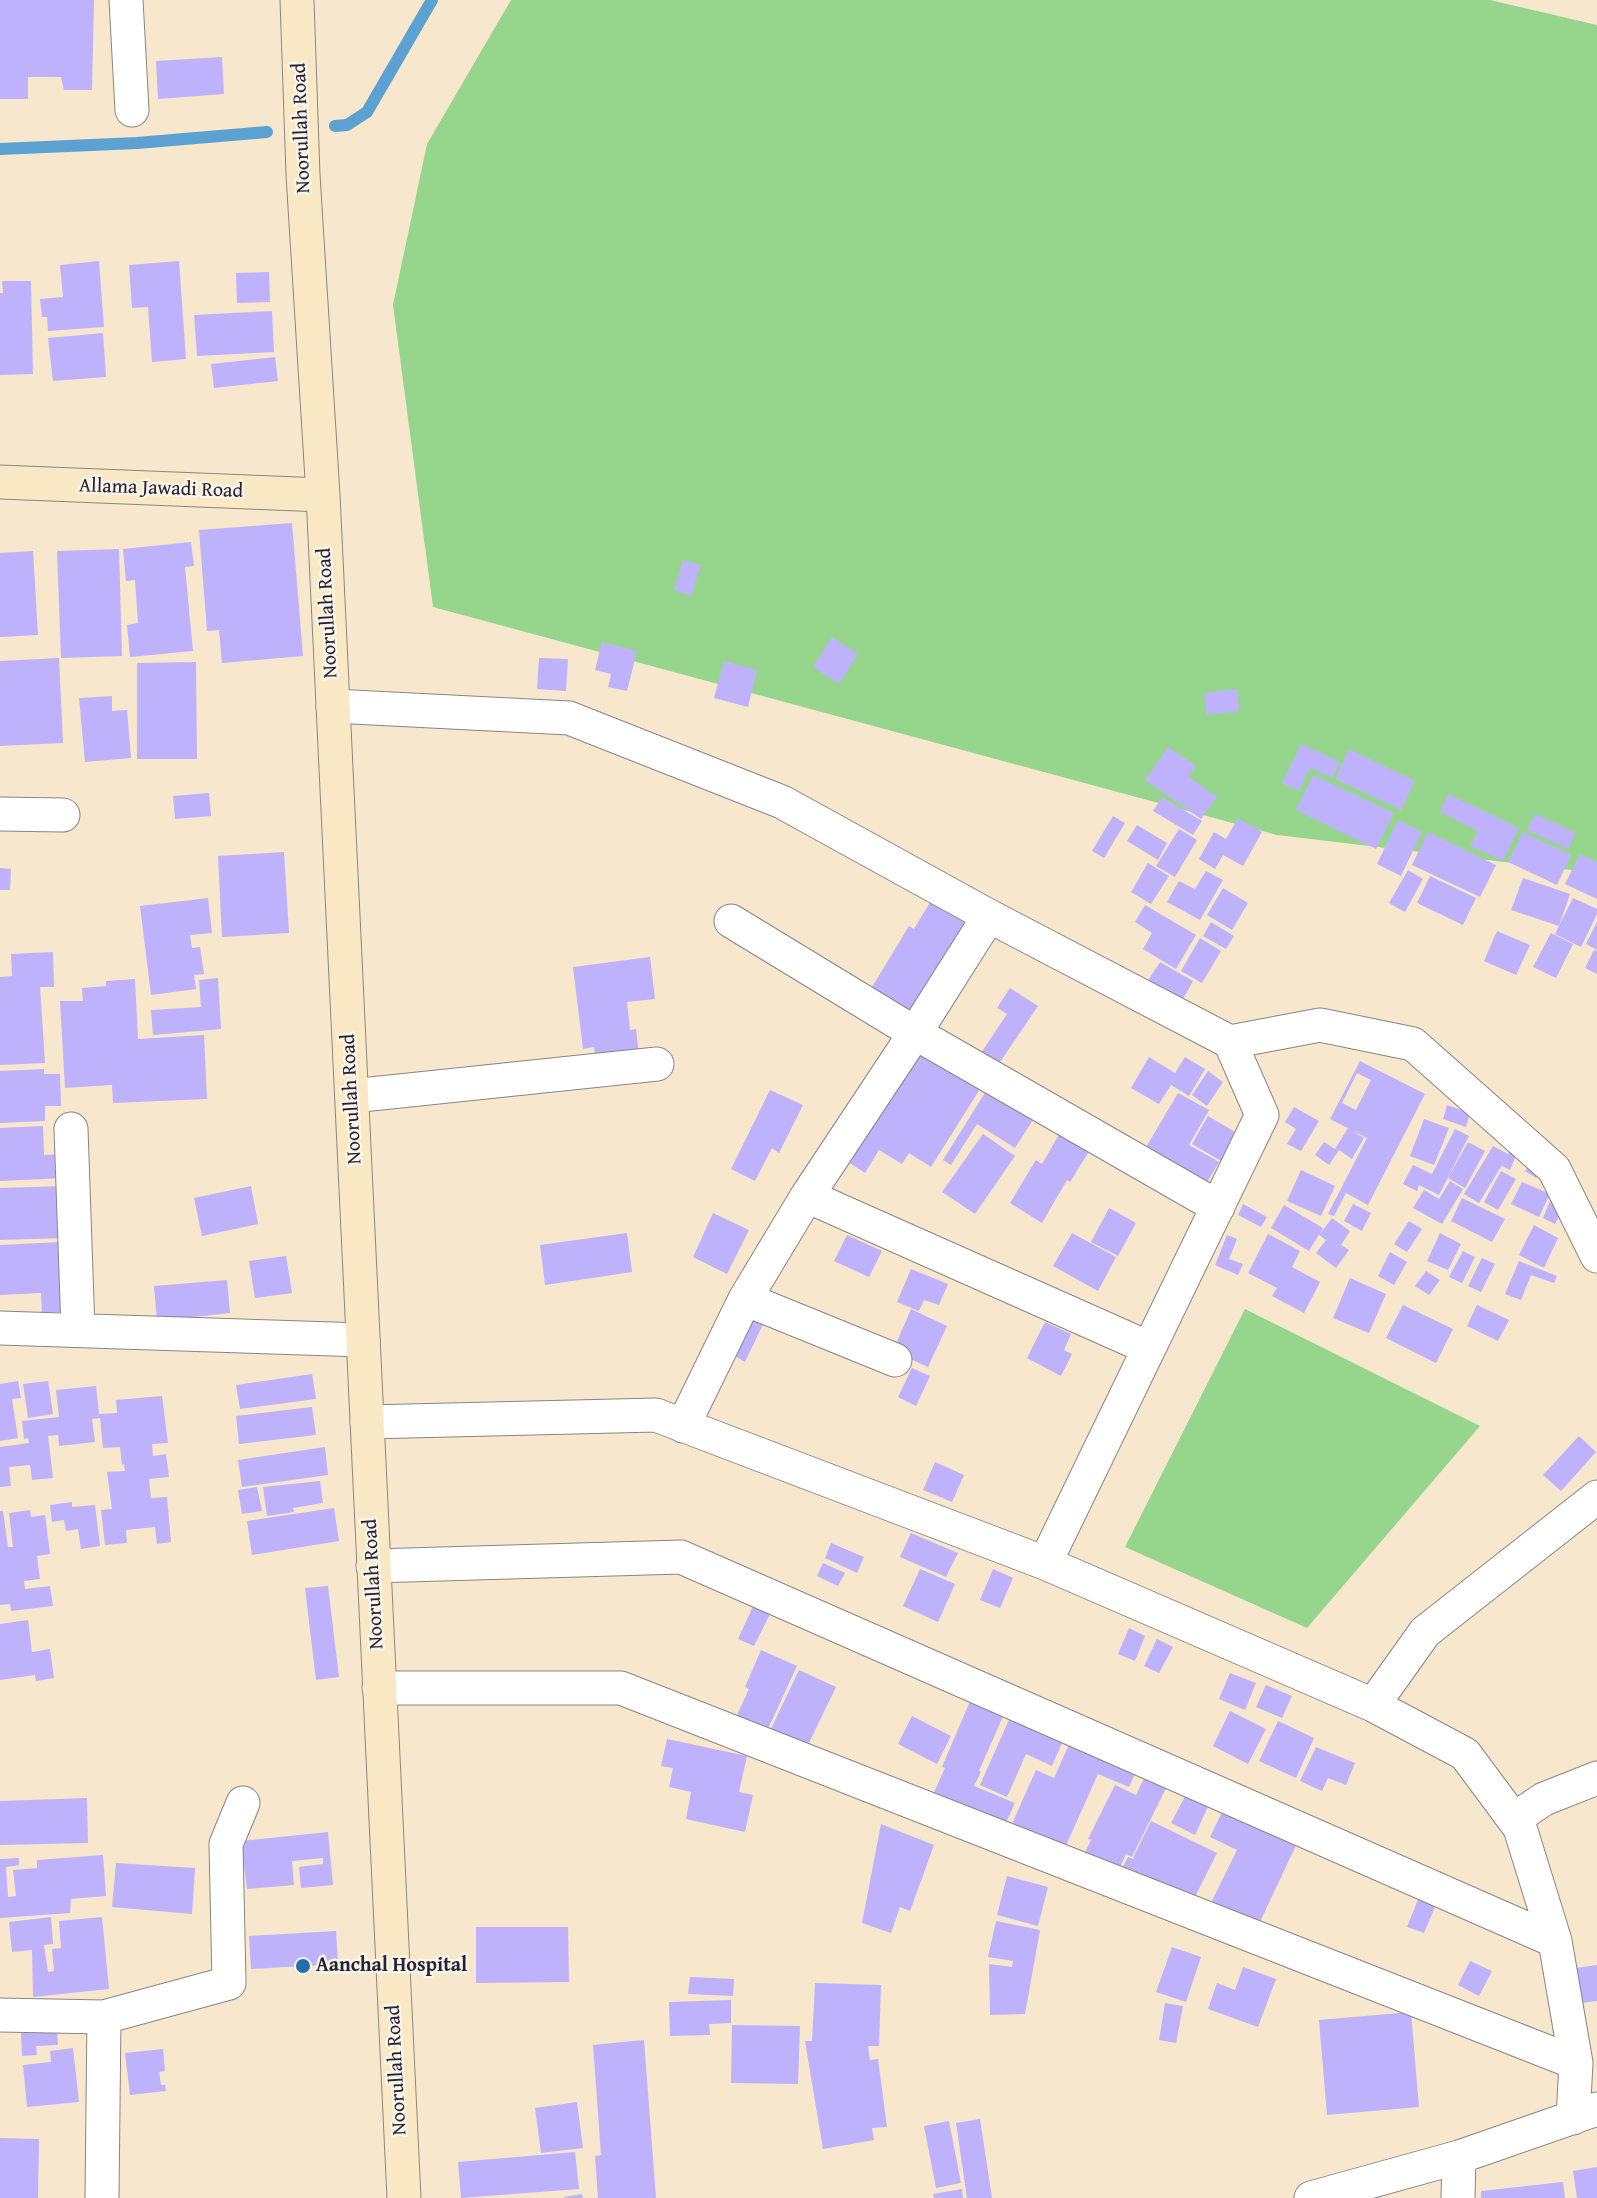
<!DOCTYPE html>
<style>
body{margin:0}
canvas{display:block;background:#f6e7cd}
</style>
<canvas width="1597" height="2198"></canvas>
<script>
const ctx = document.querySelector('canvas').getContext('2d');
ctx.lineJoin = 'round';
function fill(path, color) { ctx.fillStyle = color; ctx.fill(path, 'evenodd'); }
function trace(path, color, width, dash) { ctx.strokeStyle = color; ctx.lineWidth = width; ctx.lineCap = dash ? 'butt' : 'round'; ctx.setLineDash(dash || []); ctx.stroke(path); }
function label(font, color, halo, rows, align = 'center') {
  ctx.font = font + ' "Gentium Book Plus",serif'; ctx.lineWidth = 5; ctx.setLineDash([]); ctx.textBaseline = 'middle'; ctx.strokeStyle = halo; ctx.fillStyle = color; for (const [text, x, y, turn = 0] of rows) {
    ctx.save(); ctx.translate(x, y); ctx.rotate((+turn || 0) * Math.PI / 180); ctx.textAlign = isNaN(turn) ? turn : align; if (halo) ctx.strokeText(text, 0, 0); ctx.fillText(text, 0, 0); ctx.restore();
  }
}
fill(new Path2D(`
 M511 0H1490L1597 25V873L1277 835 433 607 393 305 427 144Z
 M1245 1309 1480 1426 1307 1628 1125 1547Z`), '#96d68c');
trace(new Path2D(`
 M335 126 347 125 367 112 432 0
 M0 149 137 143 267 132`), '#5ba1d1', 12);
fill(new Path2D(`
 M0 0H94L92 90H64L61 77H28V99H0Z
 M222 57 224 94 158 99 156 61Z
 M99 261 104 327 48 331 47 317H42L40 299 63 297 60 265Z
 M179 261 186 359 152 362 148 307 132 308 129 265Z
 M269 272 270 302 237 303 236 273Z
 M2 281H31L33 374 0 375V293H3Z
 M272 311 274 352 197 356 194 315Z
 M103 333 106 377 53 381 48 338Z
 M275 357 278 381 214 388 211 364Z
 M292 523 303 656 222 663 219 630 207 631 199 530Z
 M191 542 194 566 185 567 193 651 130 657 127 625 138 623 135 580 126 581 123 549Z
 M119 549 122 656 61 658 57 551Z
 M33 551 38 635 0 637V553Z
 M683 560 701 565 691 596 674 590Z
 M832 637 858 654 839 684 813 667Z
 M602 642 637 651 627 691 608 687 611 674 595 670Z
 M59 658 63 743 0 746V661Z
 M539 658 568 659 566 691 537 689Z
 M724 661 757 670 748 707 714 698Z
 M196 662 197 759H137V663Z
 M1237 689 1239 711 1207 715 1204 693Z
 M112 696V711L127 710 131 758 85 762 79 698Z
 M1301 744 1340 762 1332 778 1310 768 1299 791 1282 783Z
 M1168 747 1196 766 1188 776 1217 797 1201 819 1145 780Z
 M1349 749 1415 781 1401 810 1335 779Z
 M1313 775 1394 813 1376 849 1296 810Z
 M209 793 211 816 175 819 173 796Z
 M1448 794 1519 828 1503 861 1470 846 1478 831 1440 812Z
 M1162 797 1202 821 1193 835 1153 811Z
 M1535 814 1576 833 1568 849 1527 830Z
 M1113 816 1125 823 1104 858 1092 851Z
 M1238 818 1262 832 1243 866 1223 855 1215 869 1199 859 1214 832 1226 839Z
 M1398 820 1422 832 1401 876 1377 864Z
 M1137 825 1167 843 1158 860 1127 841Z
 M1179 829 1197 840 1175 877 1156 866Z
 M1428 832 1496 865 1480 897 1412 865Z
 M1523 832 1571 855 1557 885 1508 862Z
 M284 852 289 933 222 937 218 856Z
 M1580 854 1597 862V899L1565 884Z
 M1148 863 1169 876 1151 904 1131 892Z
 M0 868 11 869 10 890H0Z
 M1408 870 1423 879 1405 912 1389 903Z
 M1206 871 1223 880 1200 920 1167 902 1179 881 1195 889Z
 M1430 876 1476 898 1463 925 1417 903Z
 M1523 878 1570 894 1559 926 1511 910Z
 M1223 888 1248 903 1232 930 1207 915Z
 M208 898 212 933 190 935 192 948 200 947 204 974 194 975 196 989 151 995 140 906Z
 M1573 898 1597 909V914L1581 947 1555 934Z
 M932 899 972 923 915 1026 866 997 909 926 914 929Z
 M1145 905 1196 935 1176 969 1143 949 1152 933 1135 922Z
 M1211 922 1234 936 1226 949 1203 936Z
 M1597 922V950L1586 944Z
 M1497 931 1530 945 1516 975 1484 961Z
 M1551 933 1573 944 1556 978 1533 967Z
 M1200 938 1221 951 1202 983 1181 971Z
 M1594 950 1597 951V974L1585 968Z
 M53 952 54 987H40L45 1063 0 1065V977L12 976 11 954Z
 M650 957 655 999 627 1002 630 1030 636 1029 640 1063 597 1068 594 1047 583 1049 573 967Z
 M1160 962 1193 981 1181 1003 1147 982Z
 M218 978 221 1029 153 1035 151 1010 201 1007 199 980Z
 M135 979 138 1039 204 1035 207 1099 113 1103 112 1085 65 1088 60 1001H83L82 988 106 986V981Z
 M1010 988 1038 1006 992 1074 975 1062 1007 1014 997 1008Z
 M916 1038 985 1081 931 1167 909 1153 902 1164 879 1150 865 1173 842 1158Z
 M1149 1057 1175 1073 1185 1057 1205 1069 1189 1096 1171 1085 1159 1104 1131 1088Z
 M1360 1061 1425 1094 1368 1205 1346 1193 1334 1216 1328 1214 1367 1138 1330 1119ZM1357 1073 1371 1080 1356 1110 1342 1103Z
 M44 1069V1074H60L61 1106H45V1121L0 1123V1071Z
 M1208 1071 1223 1082 1207 1106 1192 1095Z
 M991 1083 1038 1112 1015 1148 977 1124 951 1165 943 1160Z
 M770 1090 803 1105 779 1153 772 1148 755 1181 731 1169Z
 M1178 1093 1209 1110 1189 1145 1219 1162 1200 1194 1139 1159Z
 M1447 1105 1470 1113 1466 1127 1443 1119Z
 M1294 1107 1319 1121 1301 1151 1287 1144 1296 1129 1285 1122Z
 M1208 1116 1237 1133 1221 1161 1192 1144Z
 M1424 1119 1449 1128 1434 1165 1410 1156Z
 M43 1126 44 1155 63 1154 64 1178 0 1181V1128Z
 M1348 1128 1364 1138 1352 1159 1339 1150 1329 1165 1315 1155 1324 1142 1335 1149Z
 M1455 1129 1469 1136 1439 1195 1419 1185 1417 1191 1403 1184 1413 1165 1432 1174Z
 M1061 1131 1091 1148 1070 1182 1067 1180 1042 1223 1010 1203 1036 1160 1042 1164Z
 M983 1134 1015 1156 975 1214 942 1192Z
 M1468 1142 1485 1151 1465 1188 1448 1178Z
 M1493 1146 1508 1154 1511 1148 1518 1151 1510 1170 1502 1166 1507 1157 1479 1203 1464 1194Z
 M1532 1161 1542 1168 1536 1178 1525 1171Z
 M1301 1170 1335 1186 1321 1216 1287 1201Z
 M1501 1171 1516 1179 1498 1210 1484 1202Z
 M1450 1181 1463 1189 1442 1224 1413 1208 1424 1190 1439 1199Z
 M1522 1182 1550 1194 1539 1217 1511 1204Z
 M63 1186 65 1238 0 1240V1188Z
 M251 1186 258 1224 202 1236 194 1198Z
 M1552 1196 1566 1202 1555 1224 1543 1218Z
 M1462 1198 1505 1219 1492 1242 1451 1221Z
 M1243 1204 1267 1217 1261 1227 1238 1215Z
 M1353 1204 1371 1213 1362 1231 1344 1221Z
 M1284 1205 1323 1228 1309 1251 1271 1228Z
 M1109 1208 1136 1223 1118 1256 1091 1242Z
 M713 1213 749 1230 727 1274 693 1257Z
 M1332 1218 1350 1231 1341 1245 1349 1250 1336 1268 1316 1253 1326 1240 1319 1235Z
 M1409 1221 1422 1229 1407 1252 1394 1244Z
 M1534 1225 1558 1238 1544 1268 1519 1255Z
 M627 1233 632 1272 545 1285 540 1245Z
 M1072 1233 1116 1257 1098 1291 1053 1266Z
 M1440 1233 1461 1244 1448 1270 1427 1261Z
 M1268 1234 1300 1251 1292 1267 1320 1282 1304 1313 1272 1296 1277 1288 1248 1273Z
 M847 1235 882 1251 869 1277 834 1261Z
 M1227 1235 1237 1239 1229 1259 1243 1264 1238 1275 1215 1265Z
 M60 1242 63 1312H42L41 1293 0 1295V1245Z
 M1463 1251 1475 1257 1462 1283 1449 1277Z
 M1390 1252 1407 1262 1394 1285 1378 1276Z
 M286 1256 292 1293 255 1298 249 1261Z
 M1482 1258 1495 1264 1481 1292 1468 1286Z
 M1519 1261 1557 1276 1554 1283 1531 1275 1521 1300 1505 1294Z
 M911 1269 948 1284 939 1305 924 1300 919 1311 897 1302Z
 M1426 1271 1440 1280 1429 1295 1415 1286Z
 M1350 1278 1386 1294 1369 1333 1333 1318Z
 M227 1280 230 1313 157 1321 154 1286Z
 M1403 1305 1453 1329 1436 1363 1386 1338Z
 M1477 1305 1509 1320 1498 1341 1467 1326Z
 M911 1309 947 1326 928 1367 893 1351Z
 M752 1313 765 1320 745 1362 724 1350Z
 M1045 1322 1071 1334 1064 1350 1072 1354 1061 1376 1027 1358Z
 M912 1368 930 1376 916 1406 898 1397Z
 M312 1374 316 1399 240 1409 236 1385Z
 M18 1381 21 1398 12 1399 18 1438 0 1441V1384Z
 M48 1381 53 1414 28 1418 23 1384Z
 M96 1386 99 1414 117 1413 116 1400 162 1396 168 1443 152 1444 153 1456 166 1454 169 1477 149 1479 151 1498 167 1497 171 1542 157 1544 155 1527 126 1530 127 1543 105 1545 101 1510 112 1509 107 1472 125 1471 124 1464 122 1465 120 1447 103 1448 100 1418 92 1419 95 1442 59 1446 58 1435 48 1436 53 1478 32 1480 30 1465 9 1467 11 1486 0 1487V1447L29 1443 28 1438 24 1439 22 1421 59 1417 56 1390Z
 M312 1407 316 1435 239 1444 236 1416Z
 M1579 1436 1596 1452 1561 1491 1543 1475Z
 M325 1447 328 1475 242 1487 238 1460Z
 M935 1462 964 1475 952 1502 923 1490Z
 M320 1481 323 1503 293 1508 294 1512 267 1516 263 1487Z
 M257 1487 262 1511 242 1514 238 1490Z
 M72 1502V1507L95 1505 100 1546 81 1549 78 1529 66 1531 64 1520 52 1522 50 1505Z
 M334 1508 339 1541 252 1555 247 1521Z
 M30 1510 31 1517 45 1515 50 1554 37 1556 40 1579 24 1581 25 1589 50 1586 53 1606 11 1611 10 1604 0 1605V1511H3L8 1547H13L9 1513Z
 M911 1533 958 1553 946 1577 900 1557Z
 M831 1543 864 1557 857 1573 825 1558Z
 M823 1563 845 1573 838 1586 817 1576Z
 M920 1569 955 1584 938 1622 903 1606Z
 M993 1569 1013 1578 1000 1608 980 1600Z
 M328 1586 339 1677 316 1680 305 1588Z
 M755 1602 772 1610 754 1646 738 1639Z
 M28 1620 32 1652 50 1649 54 1678 36 1681 35 1675 0 1680V1624Z
 M1129 1628 1145 1636 1135 1661 1118 1654Z
 M1157 1639 1173 1647 1159 1673 1144 1666Z
 M761 1650 797 1666 768 1729 737 1715 749 1689 745 1687Z
 M799 1670 836 1687 804 1753 768 1735Z
 M1230 1673 1256 1683 1245 1710 1219 1699Z
 M1266 1685 1292 1696 1282 1718 1256 1707Z
 M971 1699 1004 1714 979 1771 981 1772 974 1786 1015 1803 998 1840 927 1808 945 1768 942 1767Z
 M1230 1711 1266 1729 1248 1764 1213 1746Z
 M1012 1713 1065 1736 1052 1766 1026 1754 1007 1797 980 1785Z
 M912 1716 951 1736 937 1764 898 1744Z
 M1278 1721 1314 1738 1296 1778 1259 1761Z
 M667 1739 747 1756 739 1792 753 1795 745 1832 686 1819 691 1792 669 1787 673 1768 661 1766Z
 M1071 1740 1137 1769 1129 1787 1098 1774 1060 1859 1007 1835 1036 1770 1054 1778Z
 M1316 1747 1355 1763 1346 1785 1328 1778 1322 1791 1300 1781Z
 M1148 1770 1170 1780 1132 1857 1126 1854 1114 1880 1080 1863 1091 1840 1088 1839 1115 1785 1136 1795Z
 M1189 1789 1211 1800 1195 1835 1171 1823Z
 M87 1798 88 1843 0 1845V1801Z
 M1225 1806 1299 1839 1251 1941 1203 1919 1237 1850 1210 1837Z
 M1151 1821 1217 1853 1186 1915 1116 1880 1128 1857 1136 1860 1133 1858Z
 M881 1824 934 1845 910 1911 900 1907 891 1933 862 1923Z
 M328 1832 333 1885 301 1888 299 1867 323 1864V1858L292 1861 294 1885 247 1889 241 1841Z
 M103 1855 106 1896 71 1899 70 1913 0 1918V1859L19 1858V1865L6 1867 8 1897 16 1896 13 1870 37 1868V1860Z
 M116 1863 195 1868 192 1914 112 1907Z
 M1007 1876 1048 1887 1038 1926 997 1915Z
 M1421 1892 1438 1900 1424 1933 1407 1927Z
 M51 1917 53 1944 44 1945 48 1972 54 1971 52 1949 61 1948 59 1921 102 1917 109 1989 33 1997 32 1950 12 1952 9 1922Z
 M996 1921 1040 1930 1025 2014 990 2015 989 1964 1012 1967 1013 1961 988 1957Z
 M476 1927H568L569 1982 476 1983Z
 M336 1931 338 1964 251 1969 249 1936Z
 M1172 1947 1201 1957 1186 2002 1156 1992Z
 M1470 1961 1492 1971 1479 1996 1458 1985Z
 M1597 1965V2001L1581 2003 1576 1968Z
 M1243 1967 1276 1979 1258 2027 1208 2009 1217 1983 1235 1990Z
 M690 1977 734 1979 733 1996 688 1994Z
 M815 1983 881 1985 879 2046H868L870 2060 878 2059 887 2127 872 2128 874 2140 823 2149 805 2041H812Z
 M731 2000V2023L709 2024 710 2035 670 2036 669 2002Z
 M1165 2003 1183 2006 1176 2043 1159 2040Z
 M1411 2012 1419 2107 1327 2115 1319 2020Z
 M732 2025 800 2026 798 2084 731 2083Z
 M57 2030 58 2045 36 2046 37 2055 22 2056 21 2033Z
 M644 2040 656 2198H598L595 2156 601 2155 593 2045Z
 M73 2048 79 2102 27 2107 23 2065 51 2062 50 2051Z
 M163 2049 165 2071 159 2072 161 2085H165L166 2091 130 2095 125 2053Z
 M577 2102 583 2148 541 2153 535 2108Z
 M980 2119 992 2198H967L956 2123Z
 M949 2121 961 2183 936 2188 924 2126Z
 M0 2138 39 2139 38 2198H0Z
 M575 2152 579 2189 461 2198 458 2162Z
 M1597 2167V2198H1577L1573 2171Z
 M1563 2182 1565 2198H1481V2191Z
 M962 2189 963 2198H934L933 2194Z
 M582 2194 583 2198H564V2197Z`), '#beb2fc');
const street = new Path2D(`
 M126 0 132 110
 M333 706 569 718 782 802 989 916 1230 1042 1320 1025 1413 1044 1554 1169 1597 1256
 M0 814 63 815
 M731 921 915 1033 1218 1207
 M352 1096 657 1064
 M71 1129 78 1330
 M807 1196 1149 1348
 M745 1299 895 1360
 M0 1328 363 1340
 M367 1422 656 1415 1045 1563 1373 1705 1465 1754 1520 1828 1555 1941 1576 2063 1573 2118
 M683 1426 745 1299 807 1196 915 1033 989 916
 M1045 1563 1262 1115 1230 1042
 M373 1566 681 1557 1555 1941
 M379 1688H621L1576 2063
 M1373 1705 1425 1632 1597 1497
 M1514 1819 1544 1799 1597 1778
 M0 2015 104 2017 229 1983 226 1844 243 1803
 M102 2198 104 2017
 M1311 2198 1459 2157 1597 2109
 M1458 2198 1459 2157`);
const secondary = new Path2D(`
 M297 0 303 175 323 495 404 2198
 M0 482 323 495`);
trace(street, '#8c8484', 35);
trace(secondary, '#8c8484', 35);
trace(street, '#fff', 33);
trace(secondary, '#f8e8c3', 33);
for (const [x, y, r, color] of [
 [303,1966,8,"#1f6fb2"]
]) { const dot = new Path2D(); dot.arc(x, y, r, 0, 2 * Math.PI); ctx.fillStyle = color; ctx.fill(dot); trace(dot, '#fcf5e5', 2); }
label('20px', '#22223b', '#fcf5e5', [
 ["Noorullah Road",302,128,-92],
 ["Allama Jawadi Road",161,489,2],
 ["Noorullah Road",328,613,-93],
 ["Noorullah Road",352,1099,-93],
 ["Noorullah Road",374,1584,-93],
 ["Noorullah Road",397,2070,-93]
]);
label('bold 20px', '#22223b', '#fcf5e5', [
 ["Aanchal Hospital",316,1966]
], 'left');
</script>
